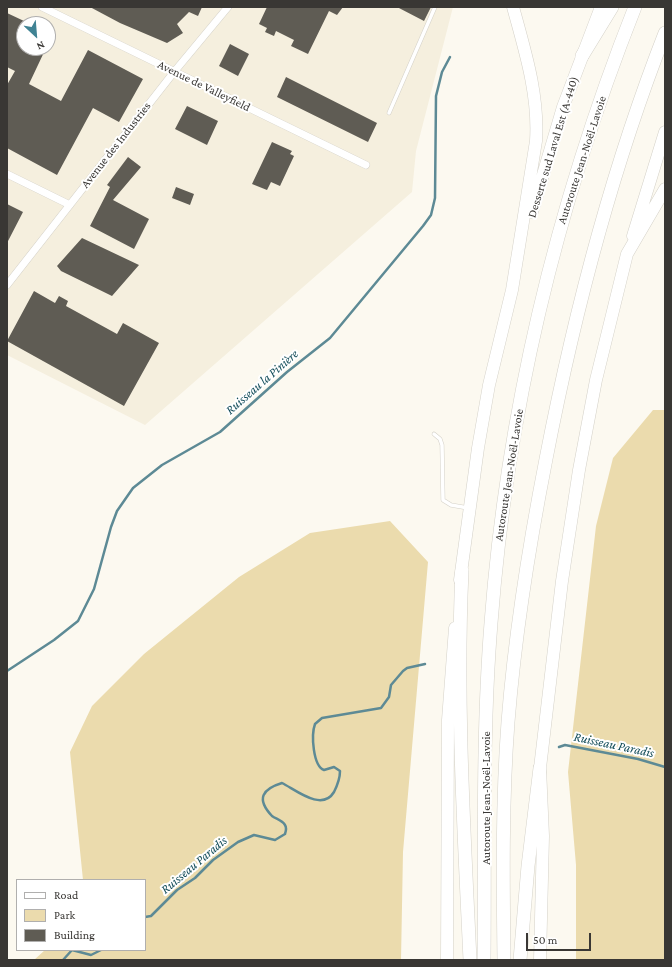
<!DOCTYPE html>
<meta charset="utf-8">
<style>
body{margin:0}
#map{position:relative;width:672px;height:967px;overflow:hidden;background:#fcf9f0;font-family:"Crimson Pro",serif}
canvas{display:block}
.frame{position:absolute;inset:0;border:8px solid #393734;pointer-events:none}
.legend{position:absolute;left:16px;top:879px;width:130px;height:72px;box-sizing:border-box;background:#fff;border:1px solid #b0afae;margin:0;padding:5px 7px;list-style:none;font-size:12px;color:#393734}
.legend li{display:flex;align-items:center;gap:8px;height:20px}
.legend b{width:20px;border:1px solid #b0afae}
.north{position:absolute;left:16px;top:16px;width:40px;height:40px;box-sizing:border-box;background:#fff;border:1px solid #b0afae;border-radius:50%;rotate:154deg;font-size:11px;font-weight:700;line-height:16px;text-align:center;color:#393734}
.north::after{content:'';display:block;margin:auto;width:14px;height:18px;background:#408394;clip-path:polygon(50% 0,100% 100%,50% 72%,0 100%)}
.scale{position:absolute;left:526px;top:933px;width:65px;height:18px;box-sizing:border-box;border:2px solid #393734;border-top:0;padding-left:5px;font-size:12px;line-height:14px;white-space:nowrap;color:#393734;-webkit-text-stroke:3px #fff;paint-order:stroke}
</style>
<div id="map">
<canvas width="672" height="967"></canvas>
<div class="frame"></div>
<ul class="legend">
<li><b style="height:5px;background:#fff"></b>Road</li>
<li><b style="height:11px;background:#ebdbad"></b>Park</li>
<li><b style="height:11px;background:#5f5c54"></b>Building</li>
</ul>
<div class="north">N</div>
<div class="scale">50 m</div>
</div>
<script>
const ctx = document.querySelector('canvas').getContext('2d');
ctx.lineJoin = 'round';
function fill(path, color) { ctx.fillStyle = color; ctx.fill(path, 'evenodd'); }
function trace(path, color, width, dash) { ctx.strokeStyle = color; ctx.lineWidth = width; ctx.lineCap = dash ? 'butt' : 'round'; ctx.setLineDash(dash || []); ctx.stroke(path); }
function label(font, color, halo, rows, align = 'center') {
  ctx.font = font + ' "Crimson Pro",serif'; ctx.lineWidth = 4; ctx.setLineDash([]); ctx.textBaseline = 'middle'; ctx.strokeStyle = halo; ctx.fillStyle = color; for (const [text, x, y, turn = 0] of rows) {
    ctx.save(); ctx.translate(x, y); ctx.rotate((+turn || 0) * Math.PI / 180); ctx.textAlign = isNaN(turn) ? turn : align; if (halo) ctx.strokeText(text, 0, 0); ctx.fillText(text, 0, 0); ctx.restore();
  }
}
fill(new Path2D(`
 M7 7H453L416 151 412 192 145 425 7 355ZM24 24H48V48H24Z`), '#f5efde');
fill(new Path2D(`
 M653 410H665V960H576V865L568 772 596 526 613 458Z
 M390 521 428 562 403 852 401 960H34L45 950H145V880H83L70 752 92 706 144 654 239 577 310 533Z`), '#ebdbad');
trace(new Path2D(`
 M7 671 54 640 78 621 94 589 111 527 117 511 133 488 162 465 220 432 287 372 330 338 423 226 431 215 435 198 436 96 442 72 450 57
 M559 747 565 745 638 759 665 767
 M145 917 151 916 177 890 195 878 213 860 238 842 254 835 275 840 285 834C286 831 287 828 285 825 282 820 276 819 272 816 256 799 262 789 282 783 296 790 322 812 334 792 337 786 340 777 340 771L334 767 324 770C313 766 311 735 315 724L322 718 381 708 389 697 391 685 403 671 407 668 425 664
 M63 960 72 950 91 955 101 950`), '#5d8a95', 2.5);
fill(new Path2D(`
 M90 7H202L198 16 189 12 177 24 183 33 167 43 120 23Z
 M267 7H343L337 15 329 11 308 54 291 46 294 40 276 31 274 36 265 32 267 28 259 24Z
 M397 7H431L424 21Z
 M7 13 24 21V48H46L29 84 61 101 88 50 143 79 119 122 93 108 57 175 7 148V85L15 71 7 67Z
 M230 44 249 54 238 76 219 66Z
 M286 77 377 123 368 142 277 97Z
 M187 106 218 121 207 145 175 129Z
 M272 142 292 151 290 154 294 156 280 186 271 182 267 190 252 184Z
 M128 157 141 167 113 200 149 219 134 249 90 226 110 187 107 185Z
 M176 187 194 194 190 205 172 198Z
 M7 204 23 212 7 243Z
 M82 238 139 265 112 296 61 271 57 266Z
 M34 291 55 303 59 296 68 301 66 306 117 334 123 323 159 343 124 406 7 341Z`), '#5f5c54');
const service = new Path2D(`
 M389 113 435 7
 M434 434 440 439 442 445 443 500 451 505 468 508`);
const minor = new Path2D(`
 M42 7 366 165
 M7 174 70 205
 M7 285 174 72 228 7`);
const trunk = new Path2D(`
 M532 212 563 107 601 7
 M633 236 665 132
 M460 580 478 448 489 385 512 290 536 141C539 95 525 51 513 7
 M447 960 448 720 455 628
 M540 960 543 836 540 768 562 581 579 470 596 380 627 254 665 189`);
const motorway = new Path2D(`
 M582 56 612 7
 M462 571C456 700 464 831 470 960
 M484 960C485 848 482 735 491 623 507 412 557 204 635 7
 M504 960C503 881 502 801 508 722 515 633 529 546 546 459 574 314 611 171 665 33
 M520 960 528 866 540 768`);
trace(service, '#d4d1c8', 4.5);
trace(minor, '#d4d1c8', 8);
trace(trunk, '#d4d1c8', 13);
trace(motorway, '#d4d1c8', 14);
trace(service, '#fff', 3.5);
trace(minor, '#fff', 7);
trace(trunk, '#fff', 12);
trace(motorway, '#fff', 13);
label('12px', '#393734', '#fff', [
 ["Avenue de Valleyfield",204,86,26],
 ["Avenue des Industries",116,145,-52],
 ["Desserte sud Laval Est (A-440)",553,147,-73],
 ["Autoroute Jean-Noël-Lavoie",582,160,-72],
 ["Autoroute Jean-Noël-Lavoie",509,475,-81],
 ["Autoroute Jean-Noël-Lavoie",486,798,-90]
]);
label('italic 13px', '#124c59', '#fff', [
 ["Ruisseau la Pinière",262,382,-41],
 ["Ruisseau Paradis",614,745,12],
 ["Ruisseau Paradis",194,865,-40]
]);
</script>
